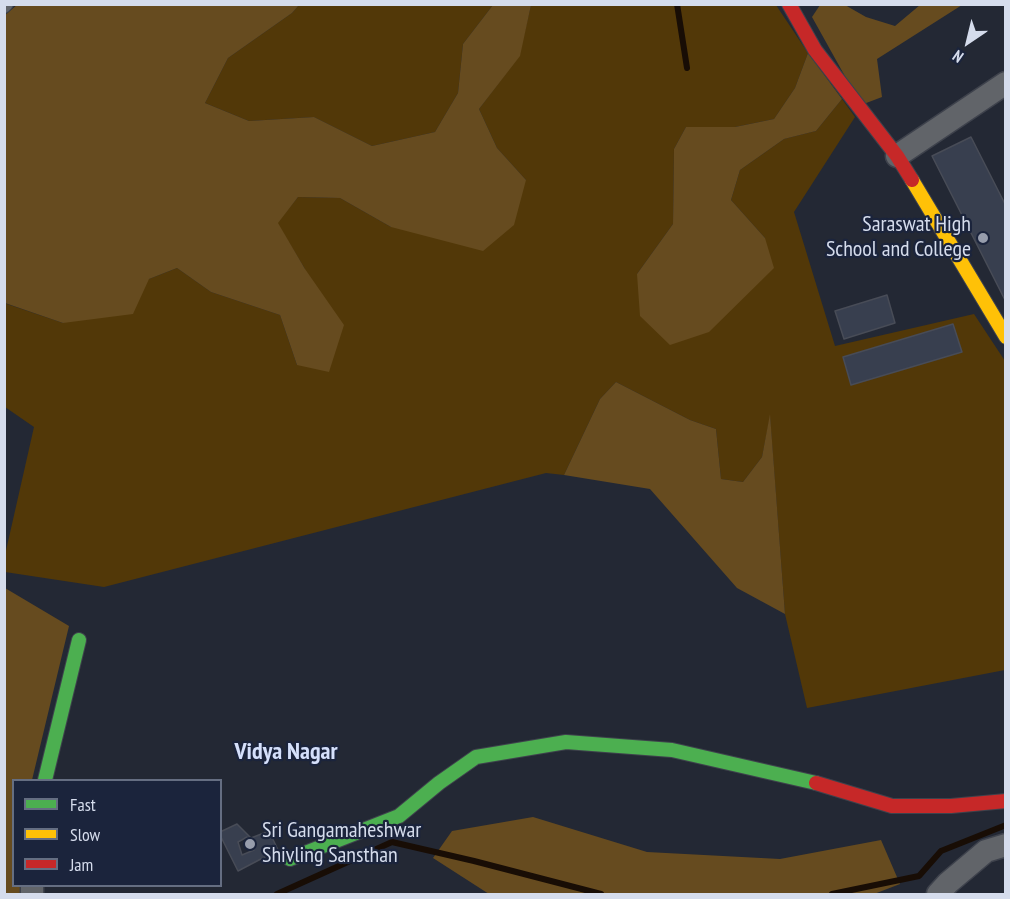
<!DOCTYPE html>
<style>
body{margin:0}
#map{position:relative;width:1010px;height:899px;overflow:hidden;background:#232834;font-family:"PT Sans Narrow",sans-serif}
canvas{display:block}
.frame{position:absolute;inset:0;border:6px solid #d5dcec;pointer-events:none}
.legend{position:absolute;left:12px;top:779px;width:210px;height:108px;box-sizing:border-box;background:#1b243c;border:2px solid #656e82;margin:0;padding:8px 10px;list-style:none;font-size:18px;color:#d5dcec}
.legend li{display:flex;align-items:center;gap:12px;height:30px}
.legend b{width:30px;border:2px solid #656e82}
.north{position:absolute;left:938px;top:12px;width:60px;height:60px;-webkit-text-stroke:4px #1b243c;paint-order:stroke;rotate:215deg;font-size:16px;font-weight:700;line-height:24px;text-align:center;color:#d5dcec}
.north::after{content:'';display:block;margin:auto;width:21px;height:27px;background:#d5dcec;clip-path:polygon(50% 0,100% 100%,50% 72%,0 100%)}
</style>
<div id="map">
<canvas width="1010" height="899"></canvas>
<div class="frame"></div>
<ul class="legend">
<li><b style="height:8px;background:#4caf50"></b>Fast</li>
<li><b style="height:8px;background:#ffc107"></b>Slow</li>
<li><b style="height:8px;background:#c62828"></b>Jam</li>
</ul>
<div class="north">N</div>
</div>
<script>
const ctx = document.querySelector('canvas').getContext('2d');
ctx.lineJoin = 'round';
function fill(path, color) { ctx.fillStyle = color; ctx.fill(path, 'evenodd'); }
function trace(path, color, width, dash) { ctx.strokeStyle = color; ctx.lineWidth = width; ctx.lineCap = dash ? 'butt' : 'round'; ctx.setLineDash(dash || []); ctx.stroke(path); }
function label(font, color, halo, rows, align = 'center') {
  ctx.font = font + ' "PT Sans Narrow",sans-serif'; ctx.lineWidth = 4.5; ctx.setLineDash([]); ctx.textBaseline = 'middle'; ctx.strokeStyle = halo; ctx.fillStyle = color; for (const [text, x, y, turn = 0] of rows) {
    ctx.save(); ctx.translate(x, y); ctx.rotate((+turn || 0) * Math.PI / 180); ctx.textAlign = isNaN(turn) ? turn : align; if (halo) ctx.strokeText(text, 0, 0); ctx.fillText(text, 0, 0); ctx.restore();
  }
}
fill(new Path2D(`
 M299 5H493L463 44 458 93 435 132 372 146 314 117 249 121 205 103 228 58 292 13Z
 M531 5H776L808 53 795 88 774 119 735 127H686L674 149 673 224 637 274 765 238 731 200 740 170 784 139 816 131 842 99 855 117 794 212 835 346 974 314 1005 361V670L807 708 785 614 770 417 762 457 743 482 721 479 716 429 690 420 616 382 600 399 564 475 546 473 104 587 5 572V555L34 427 5 407 4 303 63 323 149 279 177 268 211 292 280 315 297 365 305 269 277 223 298 197 340 198 391 227 526 180 497 148 479 109 519 56Z`), '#523808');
fill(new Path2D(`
 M18 4 299 5 292 13 228 58 205 103 249 121 314 117 372 146 435 132 458 93 463 44 493 5H531L520 56 479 109 497 148 526 180 514 225 483 251 391 227 340 198 298 197 278 223 305 269 344 325 329 372 297 365 280 315 211 292 177 268 149 279 133 314 63 323 5 303 4 16Z
 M820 5H845L866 17 895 26 920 5H962L877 59 882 97 861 105 812 17Z
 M808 53 842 99 816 131 784 139 740 170 731 200 765 238 774 268 709 332 670 345 640 316 637 274 673 224 674 149 686 127H735L774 119 795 88Z
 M616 382 690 420 716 429 721 479 743 482 762 457 770 414 785 614 737 588 650 489 564 475 600 399Z
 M5 588 69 626 32 780H14V886H26L24 894H5Z
 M533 817 647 852 780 859 881 840 900 884 874 894H489L433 858 452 831Z`), '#664b1f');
trace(new Path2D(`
 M677 4 687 68
 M277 894 392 842 474 861 601 894
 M832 894 919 876 941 851 1006 825`), '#180d05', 6);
const building = new Path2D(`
 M971 137 1006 206V302L932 156Z
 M887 295 895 323 844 339 835 311Z
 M953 324 962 352 851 385 843 357Z
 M237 824 251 838 269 831 278 850 238 871 220 835V832Z
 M247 837 254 850 242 855 238 842Z`);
fill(building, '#383f4f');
trace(building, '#484c57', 1.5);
const lane = new Path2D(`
 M4 7 7 4`);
const street = new Path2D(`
 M897 156 1006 83
 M32 886V894
 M938 894 948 883 986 851 1006 845`);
const fast = new Path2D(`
 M45 780 79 640
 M290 859 399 816 439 783 476 757 566 742 672 750 816 783`);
const slow = new Path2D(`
 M912 180 1006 337`);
const jam = new Path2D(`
 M789 4 815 50 897 156 912 180
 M816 783 892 806H951L1006 801`);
trace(lane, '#3e424c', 14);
trace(street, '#3e424c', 25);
trace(fast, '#3e424c', 16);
trace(slow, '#3e424c', 16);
trace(jam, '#3e424c', 16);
trace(lane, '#616469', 12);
trace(street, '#616469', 22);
trace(fast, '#4caf50', 14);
trace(slow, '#ffc107', 14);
trace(jam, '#c62828', 14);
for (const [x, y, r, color] of [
 [983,238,6,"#979dac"],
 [250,844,6,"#979dac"]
]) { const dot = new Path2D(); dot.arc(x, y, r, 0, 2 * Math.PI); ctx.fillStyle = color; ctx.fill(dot); trace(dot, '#1b243c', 2); }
label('22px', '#d5dcec', '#1b243c', [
 ["Saraswat High",971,225],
 ["School and College",971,250],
 ["Sri Gangamaheshwar",262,831,"left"],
 ["Shivling Sansthan",262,856,"left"]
], 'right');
label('bold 24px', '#d5e0fb', '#1b243c', [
 ["Vidya Nagar",286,752]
]);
</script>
